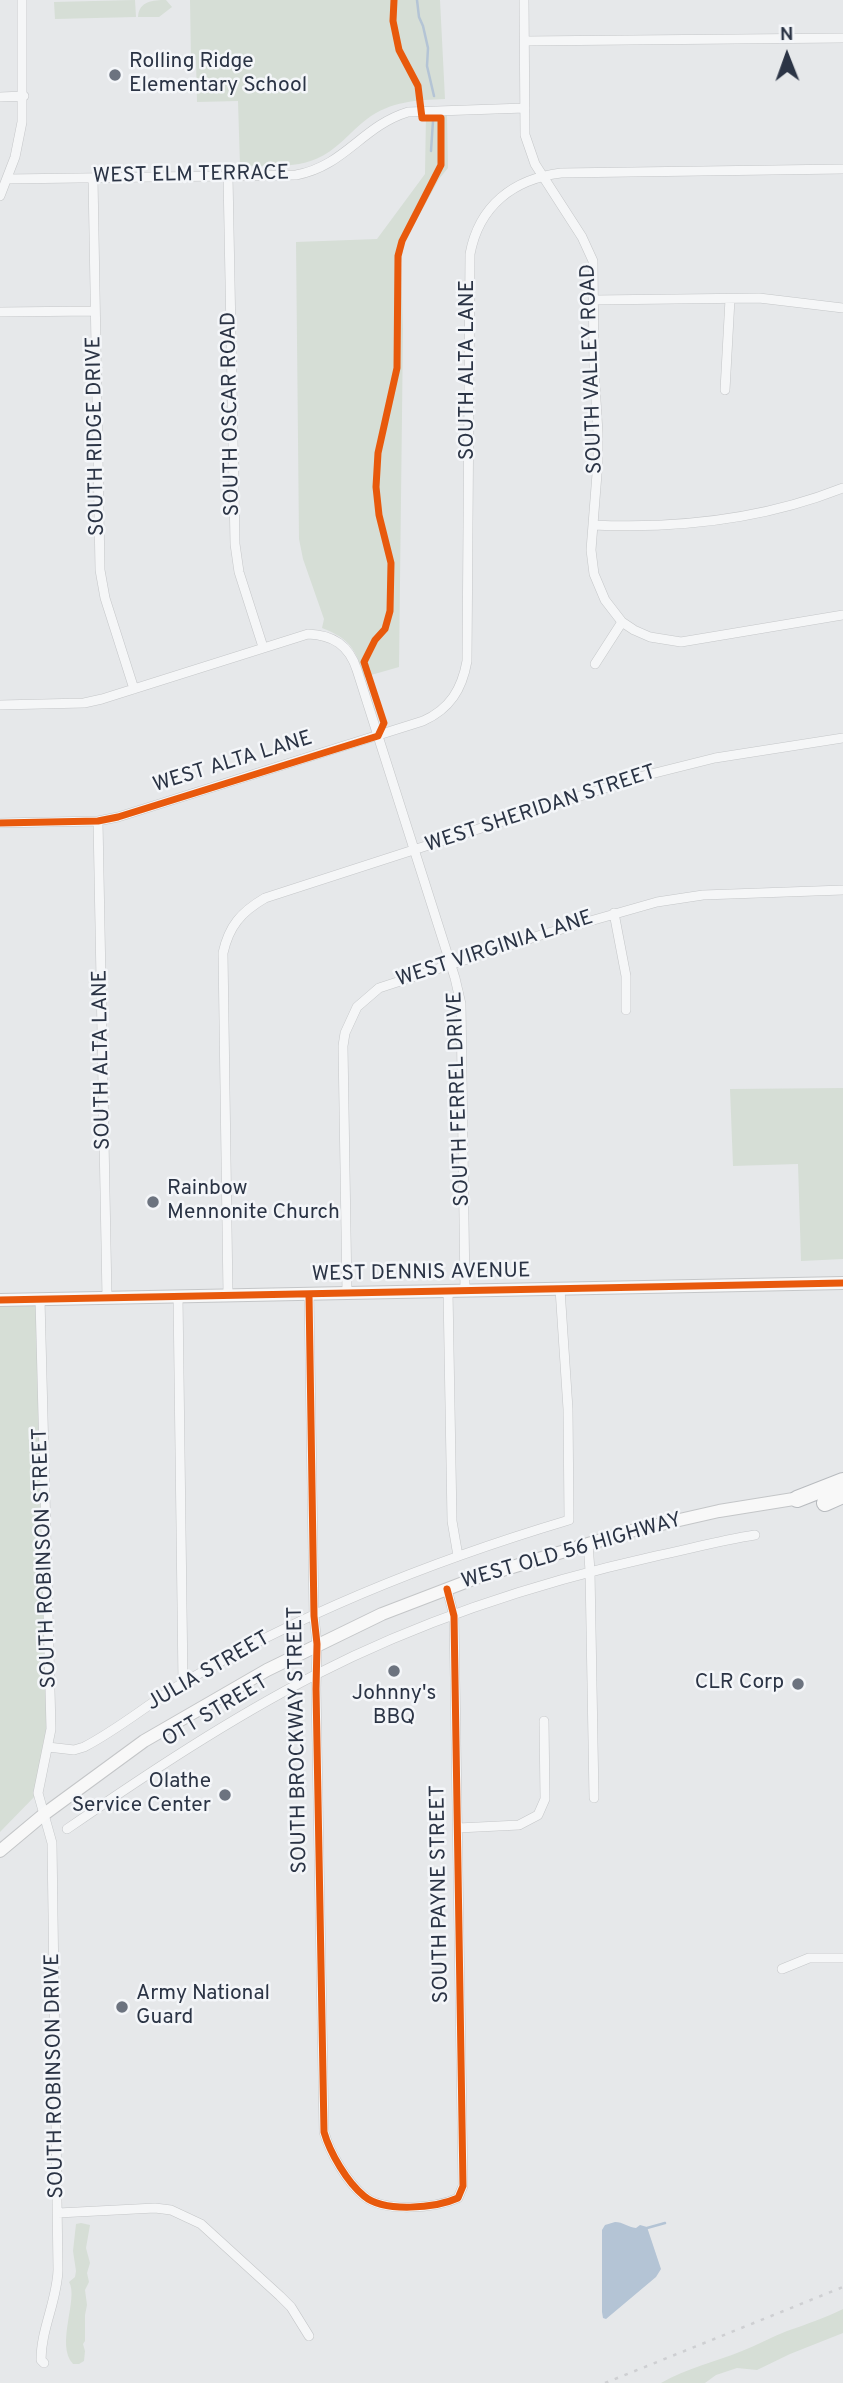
<!DOCTYPE html>
<style>
body{margin:0}
#map{position:relative;width:843px;height:2383px;overflow:hidden;background:#e6e8ea;font-family:Overpass,sans-serif}
canvas{display:block}
.north{position:absolute;left:752px;top:21px;width:70px;height:70px;-webkit-text-stroke:5px #f4f6f9;paint-order:stroke;rotate:359deg;font-size:19px;font-weight:700;line-height:28px;text-align:center;color:#2b3445}
.north::after{content:'';display:block;margin:auto;width:24px;height:32px;background:#2b3445;clip-path:polygon(50% 0,100% 100%,50% 72%,0 100%)}
</style>
<div id="map">
<canvas width="843" height="2383"></canvas>
<div class="north">N</div>
</div>
<script>
const ctx = document.querySelector('canvas').getContext('2d');
ctx.lineJoin = 'round';
function fill(path, color) { ctx.fillStyle = color; ctx.fill(path, 'evenodd'); }
function trace(path, color, width, dash) { ctx.strokeStyle = color; ctx.lineWidth = width; ctx.lineCap = dash ? 'butt' : 'round'; ctx.setLineDash(dash || []); ctx.stroke(path); }
function label(font, color, halo, rows, align = 'center') {
  ctx.font = font + ' Overpass,sans-serif'; ctx.lineWidth = 5; ctx.setLineDash([]); ctx.textBaseline = 'middle'; ctx.strokeStyle = halo; ctx.fillStyle = color; for (const [text, x, y, turn = 0] of rows) {
    ctx.save(); ctx.translate(x, y); ctx.rotate((+turn || 0) * Math.PI / 180); ctx.textAlign = isNaN(turn) ? turn : align; if (halo) ctx.strokeText(text, 0, 0); ctx.fillText(text, 0, 0); ctx.restore();
  }
}
fill(new Path2D(`
 M135 0 136 17 55 19 54 2Z
 M166 0 172 7 159 17H138C139 1 153 0 166 0Z
 M190 0H440L445 99C417 100 391 101 367 119 350 132 336 151 316 159 292 169 264 165 240 166L238 101 197 102 196 60H191Z
 M426 114H447L448 168 439 179 404 243 401 263 403 330 399 667 364 677C356 649 350 639 322 628L324 619 303 559 299 539 296 242 377 239 425 174Z
 M843 1088V1259L801 1261 798 1164 733 1166 730 1089Z
 M40 1299 51 1729 38 1793 0 1832V1300Z
 M81 2223 90 2225 86 2248 90 2263 87 2273 89 2282 85 2290 87 2305 85 2315V2341L83 2344 85 2351 84 2361 79 2364H73C55 2345 79 2298 69 2282L75 2277 76 2271 73 2251 76 2224Z
 M843 2309V2333L790 2354 757 2370 737 2368 716 2375 705 2383H661C687 2368 715 2362 742 2351 757 2345 772 2337 787 2331 807 2324 825 2318 843 2309Z`), '#d6ded6');
fill(new Path2D(`
 M615 2222C623 2222 628 2227 636 2228L640 2225 647 2227 661 2269 656 2277 606 2319 603 2318 602 2312V2230L605 2225Z`), '#b4c4d5');
trace(new Path2D(`
 M417 0 419 17 423 26 428 48 427 66 434 96
 M431 151 433 121
 M647 2228 665 2223`), '#b4c4d5', 2.5);
const street = new Path2D(`
 M524 0 525 135 535 164 582 237 593 261 594 368 598 433V461L591 550 594 574 605 600 622 622 634 630 650 637 681 642 843 615
 M525 41 843 38
 M0 97 24 96
 M228 176 235 544 239 572 263 647
 M93 178 100 570 105 598 134 689
 M7 179 296 175C345 166 362 126 408 112L525 108
 M0 196 15 157 22 122V0
 M594 300 759 298 843 308
 M0 312 95 311
 M725 390 730 299
 M593 525C679 529 762 520 843 488
 M595 664 622 622
 M0 705 84 703 102 699 308 634C333 635 349 645 357 670L455 978 461 1004 465 1291
 M98 821 107 1298
 M0 823 98 821 118 817 423 721C450 709 462 689 467 661L470 254C479 206 513 179 561 173L843 169
 M614 913 626 976V1010
 M448 1291 452 1521 458 1556
 M347 1293 343 1046 345 1033 357 1007 379 988 541 935 657 902 703 895 843 890
 M309 1294 314 1616 317 1644 316 1689 324 2132C330 2153 347 2182 364 2196 384 2213 436 2208 458 2198L463 2186 454 1616 447 1589
 M228 1295 223 953C229 926 241 912 265 898L639 777 715 758 843 738
 M178 1296 183 1683
 M40 1299 51 1729 38 1793 52 1843 58 2270C57 2301 41 2329 41 2360L44 2363
 M588 1543 590 1571 594 1798
 M48 1747 74 1750 84 1747C119 1729 149 1703 183 1683 303 1612 435 1560 569 1520L568 1409 560 1289
 M458 1828 519 1825 538 1815 545 1799 544 1721
 M67 1829C147 1774 228 1720 315 1675 422 1620 539 1582 656 1556 689 1549 722 1540 755 1535
 M782 1969 809 1958H843
 M58 2213 155 2208 171 2210 201 2224 280 2296 291 2307 309 2336`);
const secondary = new Path2D(`
 M0 1300 843 1283
 M0 1851 43 1815 144 1741 267 1670 382 1614 476 1578 631 1531 719 1511 806 1497`);
const highway = new Path2D(`
 M797 1499 843 1481
 M825 1503 843 1495`);
trace(street, '#c4c6c8', 10);
trace(secondary, '#c4c6c8', 14);
trace(highway, '#b8bbbf', 18);
trace(street, '#f5f6f7', 9);
trace(secondary, '#f8f8f8', 12);
trace(highway, '#f8f8f8', 16);
trace(new Path2D(`
 M605 2383 843 2287`), '#cecfd2', 2.5, [3.5, 7]);
trace(new Path2D(`
 M0 823 98 821 118 817 378 736 384 723 364 662 375 640 385 629 390 611 391 563 379 515 376 487 378 453 397 368 398 256 402 241 441 165V118H422L418 86 399 50 393 21 394 0
 M309 1294 314 1616 317 1644 316 1689 324 2132C330 2153 347 2182 364 2196 384 2213 436 2208 458 2198L463 2186 454 1616 447 1589
 M0 1300 843 1283`), '#e8590c', 7);
for (const [x, y, r, color] of [
 [115,75,7,"#6c737f"],
 [153,1202,7,"#6c737f"],
 [394,1671,7,"#6c737f"],
 [798,1684,7,"#6c737f"],
 [225,1795,7,"#6c737f"],
 [122,2007,7,"#6c737f"]
]) { const dot = new Path2D(); dot.arc(x, y, r, 0, 2 * Math.PI); ctx.fillStyle = color; ctx.fill(dot); trace(dot, '#f4f6f9', 2.5); }
label('21px', '#2b3445', '#f4f6f9', [
 ["Rolling Ridge",129,63],
 ["Elementary School",129,87],
 ["Rainbow",167,1190],
 ["Mennonite Church",167,1214],
 ["CLR Corp",784,1684,"right"],
 ["Johnny's",394,1695,"center"],
 ["BBQ",394,1719,"center"],
 ["Olathe",211,1783,"right"],
 ["Service Center",211,1807,"right"],
 ["Army National",136,1995],
 ["Guard",136,2019]
], 'left');
label('21px', '#2b3445', '#f4f6f9', [
 ["WEST ELM TERRACE",191,176,-1],
 ["SOUTH VALLEY ROAD",593,369,-92],
 ["SOUTH ALTA LANE",469,370,-90],
 ["SOUTH OSCAR ROAD",232,414,-91],
 ["SOUTH RIDGE DRIVE",97,436,-91],
 ["WEST ALTA LANE",233,763,-17],
 ["WEST SHERIDAN STREET",541,810,-18],
 ["WEST VIRGINIA LANE",495,950,-18],
 ["SOUTH ALTA LANE",103,1060,-91],
 ["SOUTH FERREL DRIVE",460,1099,-92],
 ["WEST DENNIS AVENUE",421,1274,-1],
 ["WEST OLD 56 HIGHWAY",572,1552,-16],
 ["SOUTH ROBINSON STREET",46,1558,-92],
 ["JULIA STREET",209,1672,-30],
 ["OTT STREET",216,1712,-31],
 ["SOUTH BROCKWAY STREET",299,1740,-91],
 ["SOUTH PAYNE STREET",441,1894,-91],
 ["SOUTH ROBINSON DRIVE",56,2076,-91]
]);
</script>
